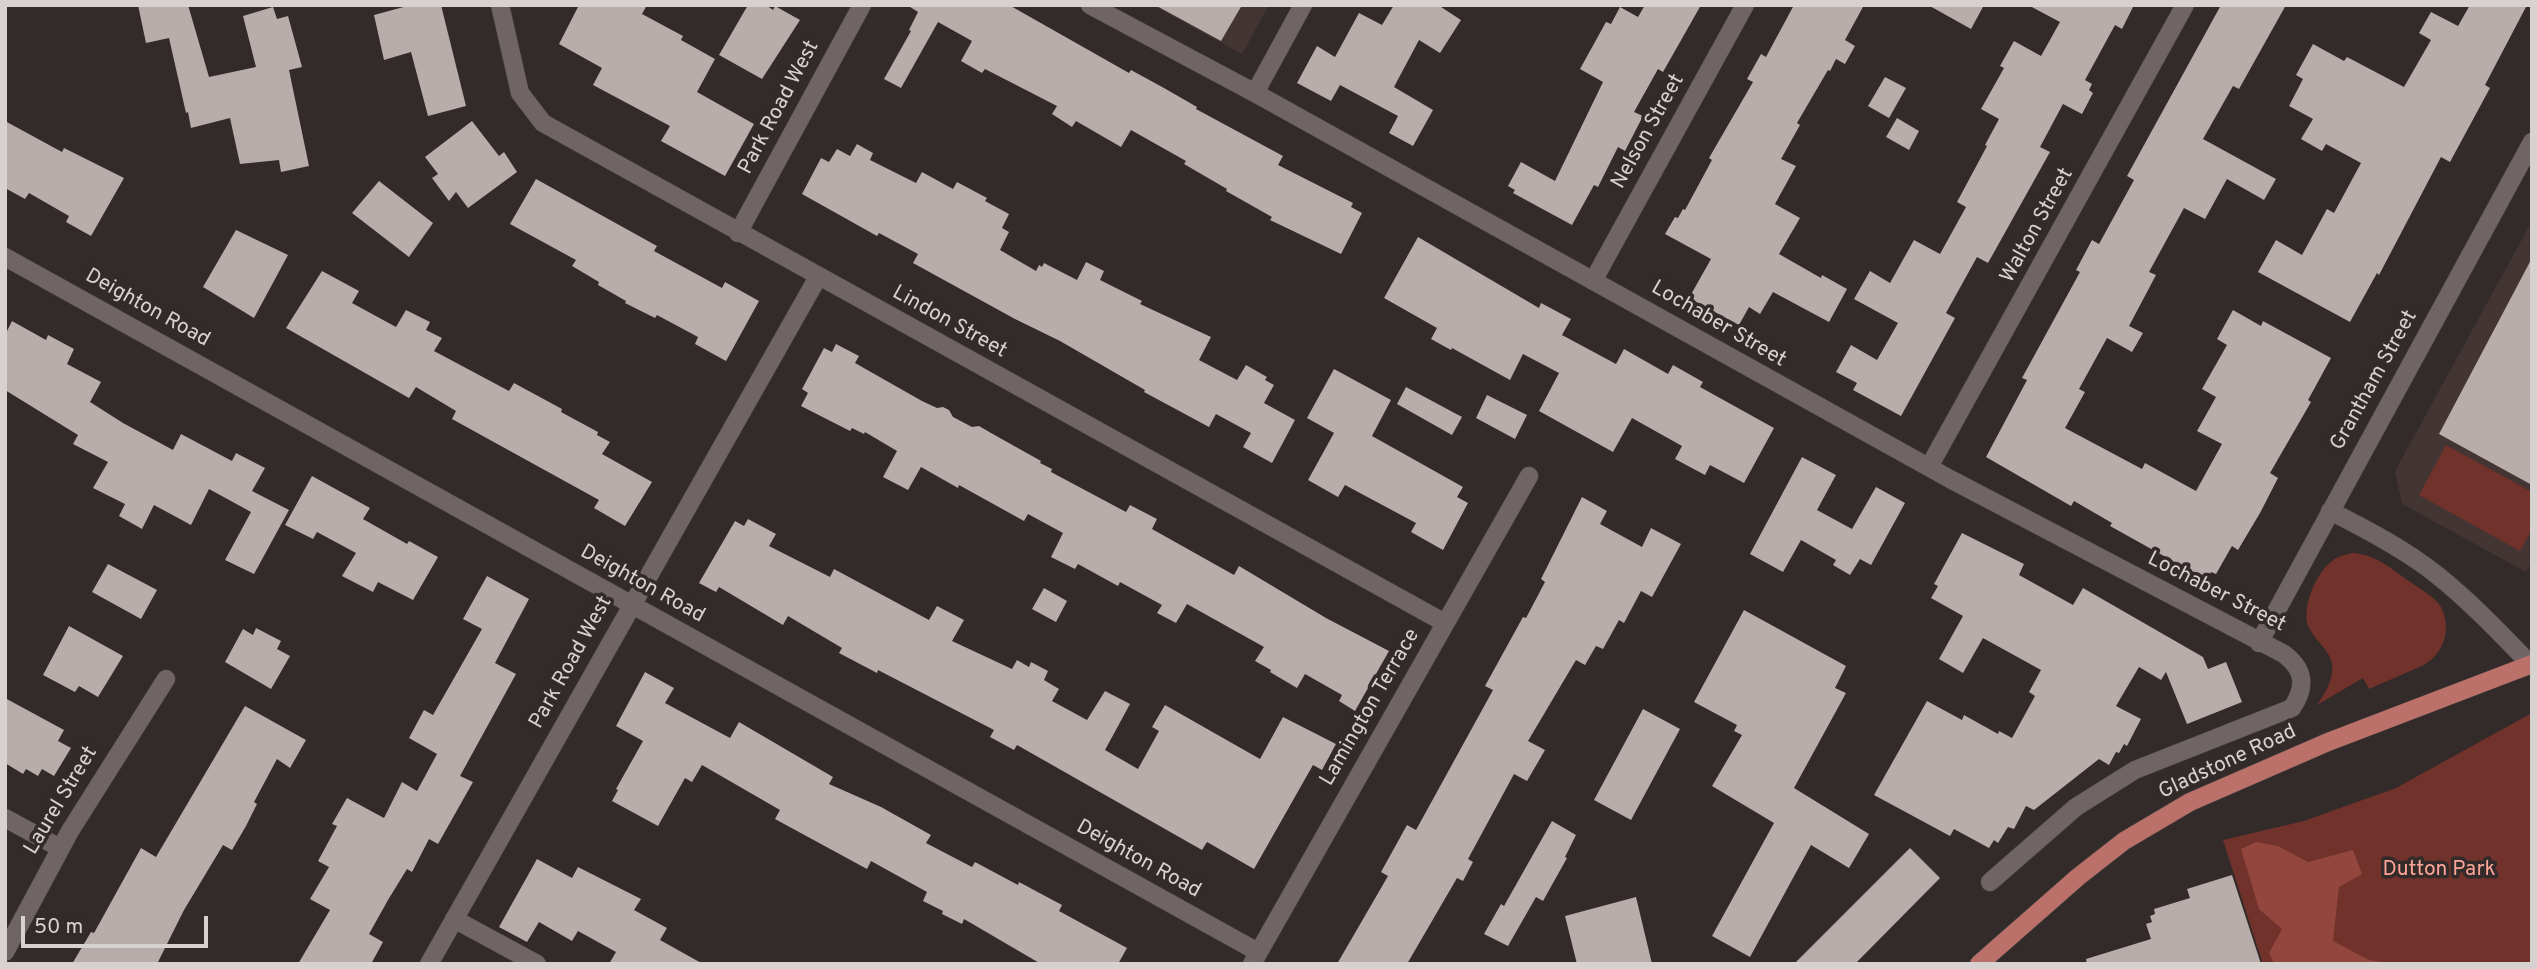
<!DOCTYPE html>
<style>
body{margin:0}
#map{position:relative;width:2537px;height:969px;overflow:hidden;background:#332b29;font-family:Overpass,sans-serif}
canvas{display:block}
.frame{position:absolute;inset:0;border:7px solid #d7d1d0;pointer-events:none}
.scale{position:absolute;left:21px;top:916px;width:187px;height:32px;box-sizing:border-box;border:4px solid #d7d1d0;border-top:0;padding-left:9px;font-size:21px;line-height:24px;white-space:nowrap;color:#d7d1d0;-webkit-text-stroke:5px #332b29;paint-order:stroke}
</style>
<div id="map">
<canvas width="2537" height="969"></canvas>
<div class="frame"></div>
<div class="scale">50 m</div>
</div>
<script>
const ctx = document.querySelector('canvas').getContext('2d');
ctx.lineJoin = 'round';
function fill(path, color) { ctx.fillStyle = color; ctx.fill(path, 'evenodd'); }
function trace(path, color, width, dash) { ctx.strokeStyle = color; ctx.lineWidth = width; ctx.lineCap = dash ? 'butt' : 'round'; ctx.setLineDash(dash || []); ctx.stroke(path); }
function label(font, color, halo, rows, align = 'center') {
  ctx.font = font + ' Overpass,sans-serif'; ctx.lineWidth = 7; ctx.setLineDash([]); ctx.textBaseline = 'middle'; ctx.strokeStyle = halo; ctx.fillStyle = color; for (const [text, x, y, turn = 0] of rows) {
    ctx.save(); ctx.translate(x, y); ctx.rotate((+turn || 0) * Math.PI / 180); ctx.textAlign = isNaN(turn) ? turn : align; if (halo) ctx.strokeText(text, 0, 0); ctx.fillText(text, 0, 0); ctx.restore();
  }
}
fill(new Path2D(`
 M1152 5H1269L1242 54Z
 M2532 221V562L2526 572 2402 504 2395 471Z`), '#433533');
fill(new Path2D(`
 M2446 445 2532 492V529L2520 551 2419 495Z
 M2352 553C2374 554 2389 567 2406 579 2417 587 2434 596 2441 607 2452 629 2444 653 2424 665L2369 689 2363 678 2317 705C2326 692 2336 675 2331 660 2327 648 2315 640 2309 628 2300 609 2316 573 2332 561 2338 556 2345 555 2352 553Z
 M2532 713V964H2263L2223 840 2304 821 2396 788Z`), '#71322b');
fill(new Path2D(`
 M2256 842 2278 846 2308 862 2353 850 2362 874 2339 887 2333 941 2369 960 2395 964H2274L2269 953 2282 929 2259 909 2241 849Z`), '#93463d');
fill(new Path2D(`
 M138 5H188L209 77 256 67 243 16 273 7 277 19 288 16 302 67 289 70 309 166 281 172 279 160 240 164 230 118 191 128 188 112 186 113 169 38 146 43Z
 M411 5H441L466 106 428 116 411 52 384 60 374 15Z
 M579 5H647L642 14 683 36 681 40 715 59 697 92 754 124 725 176 661 141 670 126 593 85 602 68 559 44Z
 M748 5H766L773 10 775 6 800 20 762 79 719 55Z
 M907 5H1009L1129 73 1131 70 1164 88 1197 107 1196 109 1283 156 1278 165 1353 203 1351 207 1362 213 1341 254 1270 220 1272 217 1226 191 1227 189 1184 164 1186 161 1131 130 1121 147 1076 121 1072 127 1052 114 1057 106 985 69 982 73 961 61 972 41 938 22 901 88 884 79 911 31 909 30 918 12Z
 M1155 5H1242L1221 41Z
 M1394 5H1438L1461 20 1440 53 1419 40 1394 87 1433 110 1413 146 1389 133 1398 116 1340 85 1331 101 1297 83 1317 46 1335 57 1359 13 1382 25Z
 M1645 5H1701L1663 72 1658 69 1634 112 1643 116 1625 151 1618 147 1598 187 1594 185 1572 225 1513 193 1515 190 1508 186 1521 162 1555 181 1603 82 1580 69 1606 22 1611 24 1620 7 1638 17Z
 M1794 5H1864L1845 40 1855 46 1845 64 1836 59 1830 71 1828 70 1797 123 1800 125 1781 159 1796 166 1775 204 1800 218 1779 254 1821 278 1822 275 1847 289 1829 322 1773 292 1760 314 1749 307 1739 325 1689 298 1711 259 1665 234 1675 217 1678 218 1683 209 1685 210 1712 160 1709 158 1753 82 1747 79 1761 54 1766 57Z
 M1928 5H1984L1971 29Z
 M2028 5H2134L2122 29 2115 25 2085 80 2092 84 2089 90 2093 93 2082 114 2063 104 2040 147 2050 152 1988 263 1977 257 1946 313 1955 318 1901 416 1853 390 1857 383 1836 372 1851 345 1877 360 1898 323 1854 299 1870 271 1890 283 1914 240 1940 254 1966 207 1957 202 1987 146 1985 145 1999 119 1981 109 2004 68 2000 66 2014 41 2041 56 2060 22Z
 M2221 5H2286L2239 89 2233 86 2203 139 2276 179 2264 200 2227 179 2205 219 2184 208 2149 272 2156 275 2129 326 2143 333 2132 352 2107 338 2079 389 2085 392 2065 428 2142 469 2145 463 2196 491 2222 444 2197 431 2216 397 2202 389 2227 345 2217 339 2233 310 2261 326 2263 321 2331 358 2308 400 2311 402 2270 473 2278 478 2260 513 2238 550 2232 546 2216 574 2211 572 2207 580 2110 526 2112 523 2074 501 2071 506 1986 457 2027 380 2022 378 2080 272 2076 270 2092 240 2099 244 2134 180 2127 176Z
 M2470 5H2527L2485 85 2490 88 2450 162 2441 157 2379 275 2377 273 2350 322 2258 272 2276 240 2302 255 2327 209 2334 213 2361 163 2326 144 2322 151 2301 139 2313 119 2289 106 2303 79 2296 75 2313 44 2344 61 2347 57 2404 87 2431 40 2419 33 2431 12 2458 26Z
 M1885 77 1906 88 1889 118 1868 106Z
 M1897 118 1919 131 1909 150 1886 137Z
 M5 121 62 152 64 148 124 178 91 236 66 222 69 216 29 193 25 199 5 188Z
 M472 121 499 156 504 152 517 172 468 208 456 192 449 201 432 178 438 174 425 157Z
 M857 144 873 153 870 160 916 183 922 172 953 189 957 182 987 198 985 201 1009 214 1002 228 1009 232 1000 250 1036 271 1039 265 1042 267 1044 263 1077 280 1086 262 1104 271 1100 280 1142 301 1140 304 1211 337 1199 360 1237 380 1246 365 1267 377 1265 380 1274 385 1264 403 1295 420 1272 463 1243 447 1251 433 1216 414 1209 427 1144 392 1145 390 1060 341 1015 319 913 263 918 254 879 233 877 236 802 194 821 158 829 162 837 149 850 156Z
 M536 179 657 246 654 251 722 288 725 282 759 301 726 361 695 344 698 337 657 315 655 318 625 303 626 301 598 285 599 282 572 266 576 260 510 224Z
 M379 181 433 223 409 257 352 213Z
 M236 230 288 255 254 318 203 287Z
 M1418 237 1539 308 1541 303 1571 319 1562 335 1616 364 1624 349 1668 374 1673 365 1703 382 1700 387 1774 428 1744 483 1710 465 1705 475 1675 459 1682 446 1632 418 1613 452 1539 411 1559 373 1523 354 1510 380 1452 348 1451 350 1431 339 1437 328 1384 298Z
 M2532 258V485L2439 434Z
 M322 271 359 291 352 303 396 327 406 310 430 322 426 330 442 338 434 351 509 391 514 383 562 409 561 412 598 432 597 435 610 442 602 454 652 482 625 526 594 508 599 500 452 419 456 411 416 387 409 398 286 328Z
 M12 321 46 340 48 335 74 349 67 364 101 382 90 402 123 423 173 450 181 434 232 461 236 453 265 468 252 491 289 510 254 574 225 560 251 512 209 489 191 525 154 505 142 529 119 516 125 504 93 488 108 462 73 444 78 435 5 390V335Z
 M836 344 859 356 855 363 922 401 937 408 943 407 949 410 953 417 972 427 979 426 991 433 1041 461 1040 463 1052 469 1051 472 1126 512 1130 505 1157 519 1152 529 1234 575 1239 566 1326 618 1389 651 1355 711 1339 701 1342 695 1305 674 1297 688 1270 672 1271 670 1255 661 1264 647 1187 604 1176 623 1157 613 1162 605 1120 582 1118 586 1078 564 1075 569 1051 557 1063 533 1028 514 1024 521 959 485 958 488 921 467 908 490 883 477 897 451 865 432 864 434 852 428 850 431 801 406 808 393 802 389 824 348 832 352Z
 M1334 369 1391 400 1372 436 1463 487 1457 497 1468 503 1443 550 1411 532 1416 523 1345 485 1338 497 1308 480 1334 433 1307 418Z
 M1406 387 1462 417 1452 435 1397 404Z
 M1487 395 1527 415 1515 439 1476 418Z
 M1802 457 1836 475 1817 510 1852 529 1876 487 1905 503 1871 565 1860 559 1850 575 1833 565 1836 560 1801 540 1783 572 1750 554Z
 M312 476 370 508 363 519 407 544 409 541 438 557 413 600 378 582 373 592 342 576 356 553 317 532 313 539 285 525Z
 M1582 497 1607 511 1600 524 1642 547 1651 528 1681 544 1652 597 1641 591 1624 623 1619 620 1603 649 1596 646 1585 665 1576 660 1528 741 1545 750 1527 781 1514 774 1468 859 1473 862 1463 881 1457 878 1407 964H1337L1388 876 1381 872 1407 825 1416 830 1493 690 1485 686 1523 617 1526 618 1545 582 1541 579Z
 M748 519 776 534 769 546 830 577 834 569 929 620 937 606 964 620 952 641 1012 669 1017 660 1029 667 1031 662 1048 671 1044 680 1059 689 1052 701 1087 720 1105 691 1130 704 1105 750 1138 769 1159 731 1152 727 1165 705 1260 759 1283 717 1336 744 1322 770 1313 765 1254 869 1207 842 1202 850 1017 745 1014 750 990 737 994 730 878 670 877 673 839 653 842 648 788 616 783 625 719 587 716 592 699 583 735 521 744 526Z
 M1962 533 2024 564 2019 575 2073 605 2083 588 2203 657 2208 669 2226 662 2242 702 2187 724 2166 672 2161 680 2139 667 2116 706 2141 719 2127 746 2124 744 2119 753 2116 752 2109 765 2099 759 2034 810 2026 806 2014 829 2008 827 1998 843 1994 840 1989 848 1954 829 1950 836 1874 795 1927 701 1962 720 1964 715 1998 734 1999 731 2012 738 2035 696 2029 692 2041 670 1983 638 1963 673 1939 659 1963 616 1931 598 1938 586 1934 584Z
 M108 564 157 590 141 619 92 592Z
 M487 576 529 599 495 663 516 674 460 776 473 782 438 844 429 839 412 872 407 869 388 900 369 934 383 942 371 964H298L330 910 310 899 329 867 318 861 337 826 332 824 347 798 384 818 402 782 417 791 437 754 409 738 424 710 433 715 482 629 463 619Z
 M1044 588 1067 601 1056 622 1032 609Z
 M1744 610 1846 666 1835 688 1846 693 1794 788 1869 834 1849 868 1811 845 1750 957 1712 936 1774 823 1712 786 1742 735 1734 731 1737 725 1694 702Z
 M69 626 123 656 98 697 79 686 75 692 43 675Z
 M256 628 281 641 277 649 290 656 271 689 225 662 243 629 253 635Z
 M645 672 674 688 665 703 730 738 739 722 833 777 829 784 881 807 931 835 926 843 972 867 975 862 1018 885 1019 882 1062 905 1059 911 1127 948 1118 964H1041L964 919 962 924 942 914 943 911 923 901 927 892 871 861 867 869 775 819 780 810 702 765 692 782 685 778 658 826 612 801 618 790 616 789 643 741 616 726Z
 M5 698 64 730 58 741 71 748 54 776 42 769 38 776 26 769 23 774 5 763Z
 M245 706 306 740 290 768 277 759 254 802 257 804 246 826 232 850 223 845 184 910 157 964H72L91 932 94 933 141 848 156 857Z
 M1643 709 1680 729 1631 820 1594 800Z
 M1552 821 1576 835 1565 857 1567 858 1543 901 1536 897 1508 946 1484 934 1501 904 1504 906Z
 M1910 848 1940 878 1855 964H1794Z
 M537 859 572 878 578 867 641 899 634 910 667 928 660 940 703 964H609L616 952 578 931 572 941 539 922 527 942 499 927Z
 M2232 875 2261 964H2087L2086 959 2151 939 2146 924 2152 922 2150 916 2155 914 2154 909 2190 898 2187 889Z
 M1636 897 1652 964H1577L1565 916Z`), '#b8adab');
const minor = new Path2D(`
 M500 5 520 93 543 123 1445 623
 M1090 5 1255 93 1950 479 2284 654C2305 670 2306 687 2292 708L2135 770 2076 807 1990 882
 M1255 93 1303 5
 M738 233 862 5
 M5 257 1258 952
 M1593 281 1745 5
 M1929 467 2185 5
 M2330 511C2366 529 2406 550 2437 575 2472 603 2501 634 2532 666
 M2259 643 2532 142
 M5 818 60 848
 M454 919 537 964
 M5 952 70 831 166 679
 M429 964 818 277
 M1252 964 1529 476`);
const major = new Path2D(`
 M1979 964 2078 877 2124 841 2190 802 2328 742 2532 664`);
trace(minor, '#504847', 19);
trace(major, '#504847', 19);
trace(minor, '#6f6564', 18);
trace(major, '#bb7069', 18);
label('21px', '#d7d1d0', '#332b29', [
 ["Park Road West",780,108,-62],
 ["Nelson Street",1649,132,-61],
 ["Walton Street",2038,226,-61],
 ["Deighton Road",147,309,29],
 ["Lindon Street",949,323,29],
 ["Lochaber Street",1718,325,30],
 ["Grantham Street",2375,381,-61],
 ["Deighton Road",642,585,29],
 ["Lochaber Street",2216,593,27],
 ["Park Road West",572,663,-61],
 ["Lamington Terrace",1371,708,-60],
 ["Gladstone Road",2228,763,-25],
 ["Laurel Street",62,801,-59],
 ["Deighton Road",1138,860,29]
]);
label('21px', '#fea498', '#332b29', [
 ["Dutton Park",2439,871]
]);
</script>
